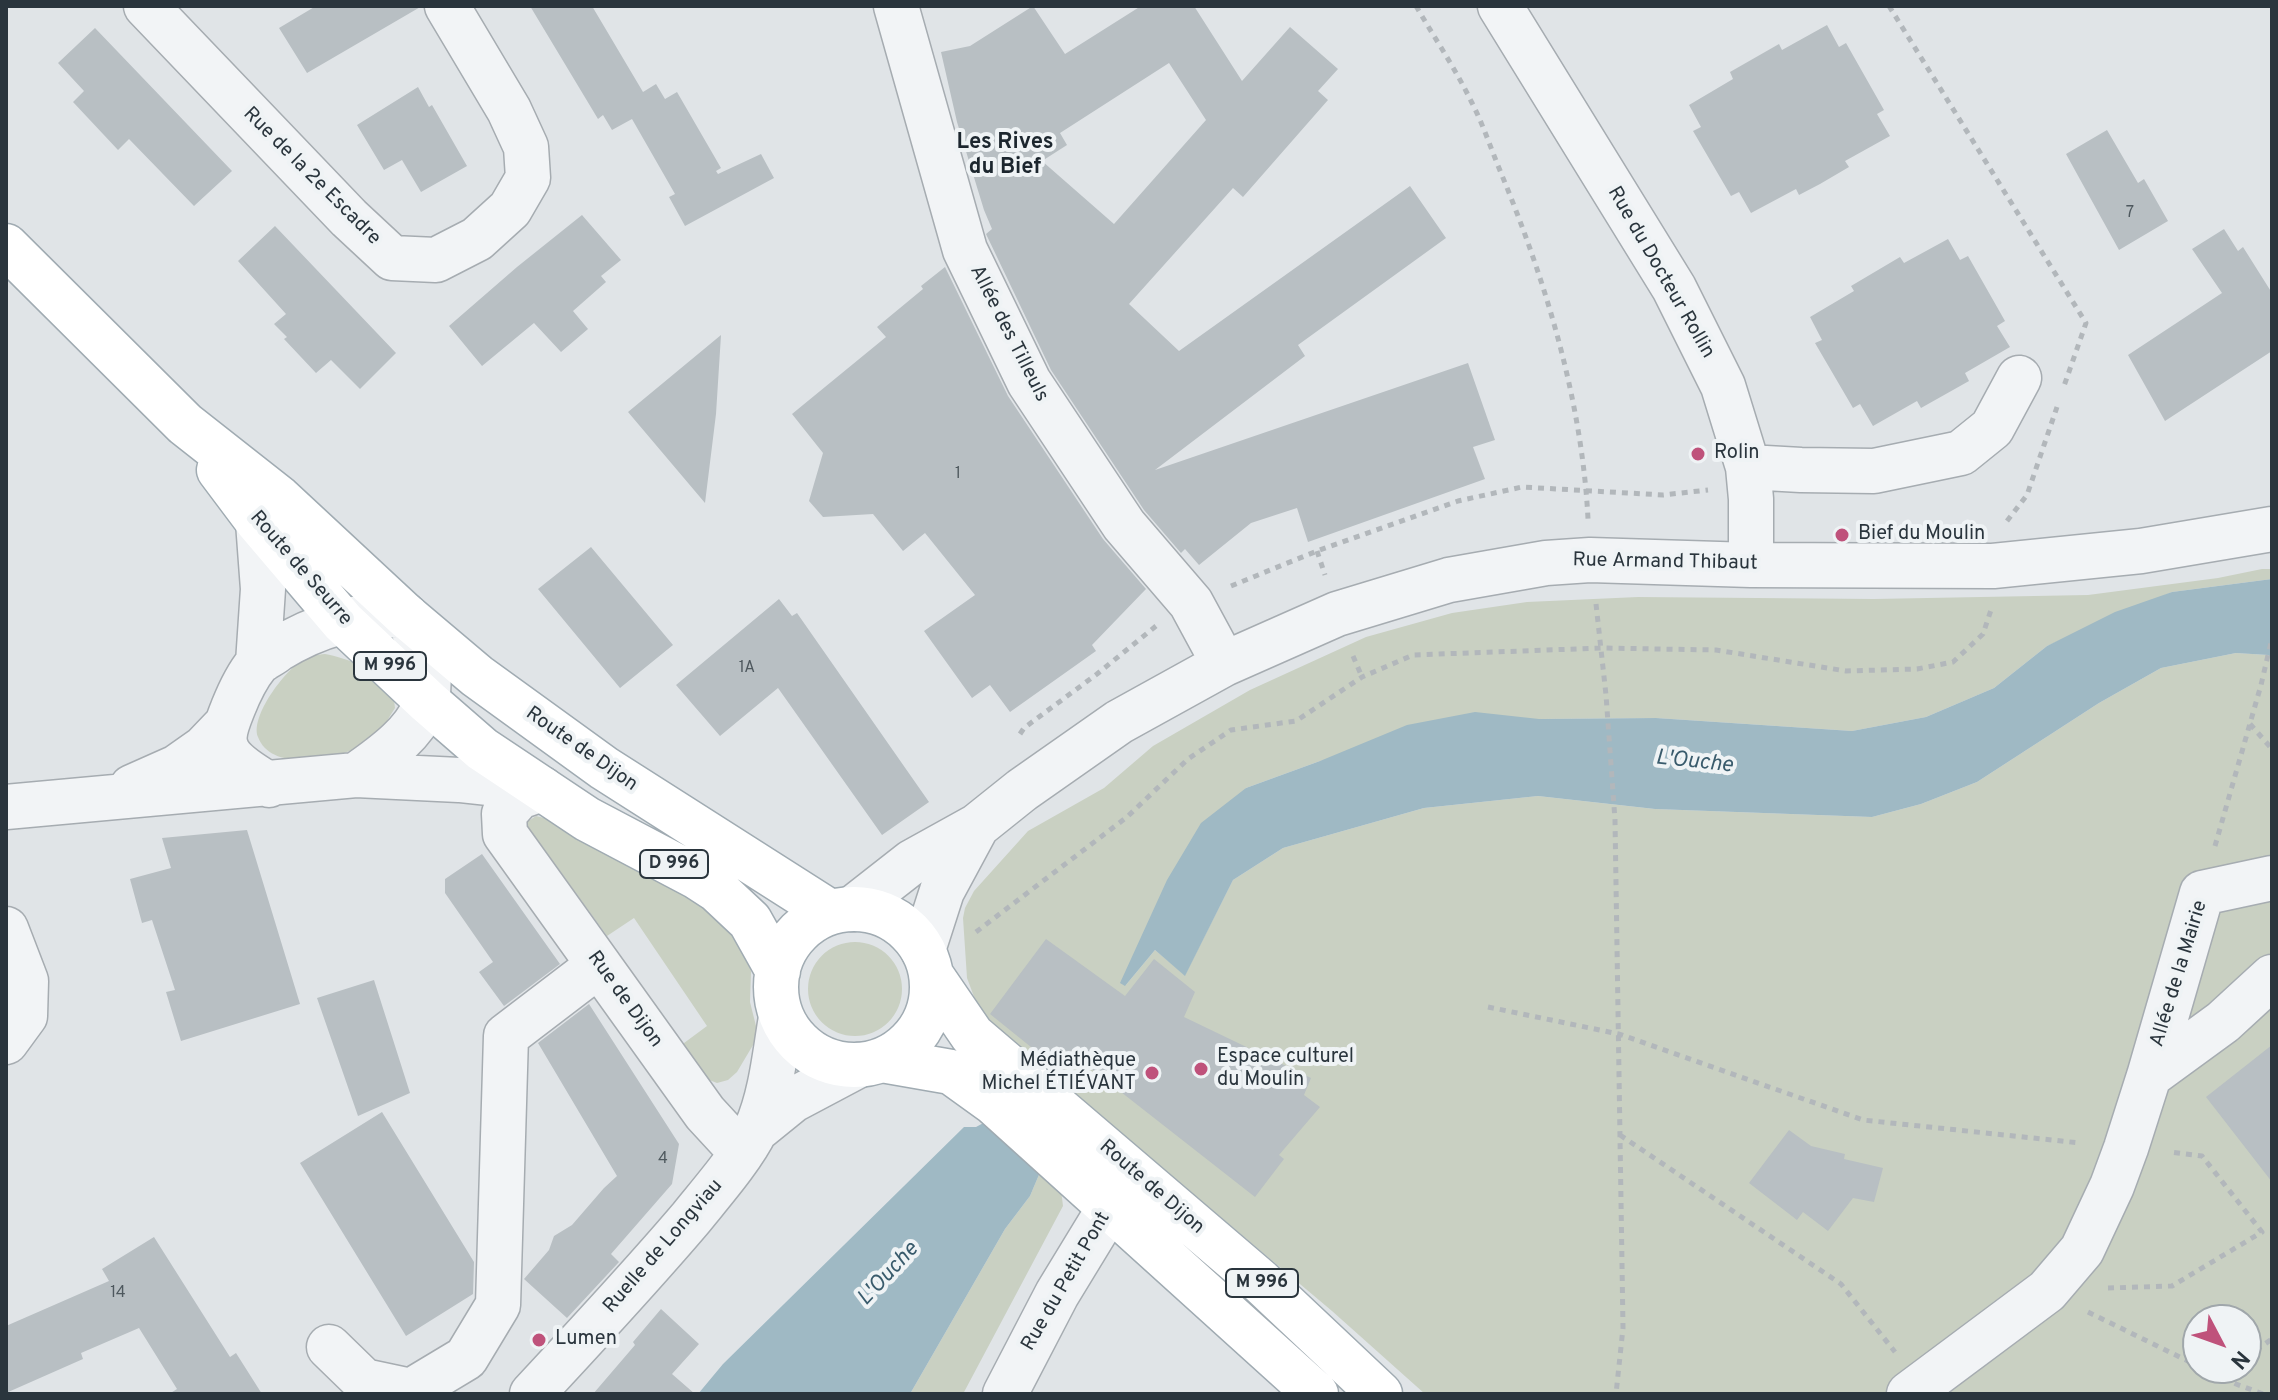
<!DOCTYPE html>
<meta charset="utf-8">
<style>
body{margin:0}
#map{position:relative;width:2278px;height:1400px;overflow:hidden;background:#e0e4e7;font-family:Overpass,sans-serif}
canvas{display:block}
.frame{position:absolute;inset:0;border:8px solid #2a353d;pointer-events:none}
.north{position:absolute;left:2182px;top:1304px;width:80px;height:80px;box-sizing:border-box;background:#eff3f5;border:2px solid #a0a7ab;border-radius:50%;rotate:131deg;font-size:22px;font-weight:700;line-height:32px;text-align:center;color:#2a353d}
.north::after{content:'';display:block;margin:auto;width:28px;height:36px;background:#bf527b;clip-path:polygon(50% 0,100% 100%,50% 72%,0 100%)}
</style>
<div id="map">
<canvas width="2278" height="1400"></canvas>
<div class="frame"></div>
<div class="north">N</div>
</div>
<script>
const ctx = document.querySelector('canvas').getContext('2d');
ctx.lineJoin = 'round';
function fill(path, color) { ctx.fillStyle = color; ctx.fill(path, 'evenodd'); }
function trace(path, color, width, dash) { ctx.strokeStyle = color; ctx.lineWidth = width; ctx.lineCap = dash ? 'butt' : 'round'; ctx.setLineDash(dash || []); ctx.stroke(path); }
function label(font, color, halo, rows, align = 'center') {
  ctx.font = font + ' Overpass,sans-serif'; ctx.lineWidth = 8; ctx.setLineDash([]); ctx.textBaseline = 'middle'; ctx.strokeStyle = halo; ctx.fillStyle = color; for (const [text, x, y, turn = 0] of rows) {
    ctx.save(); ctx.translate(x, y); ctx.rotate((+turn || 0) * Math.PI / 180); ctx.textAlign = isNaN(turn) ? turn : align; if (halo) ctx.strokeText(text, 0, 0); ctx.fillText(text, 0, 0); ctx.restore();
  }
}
fill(new Path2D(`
 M2262 569H2272V579L2172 592 2047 646 1994 688 1926 717 1852 731 1656 718 1539 719 1320 761 1246 788 1125 986 1155 950 1185 975 1233 880 1283 848 1424 808 1538 796 1655 809 1872 817 1921 804 1977 782 2099 703 2161 668 2236 653 2268 655 2272 658V1394H1425L1332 1311 985 1019 976 1002 967 978 963 918 965 908 974 891 1028 831 1104 788 1153 746 1250 690 1366 637 1452 613 1527 602 1638 597 1874 599 2088 595 2218 578ZM2198 1320H2246V1368H2198Z
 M325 654C345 658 382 670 392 689 394 695 394 702 395 708 388 719 380 734 369 742 344 758 272 775 258 737 250 716 285 671 302 660 309 655 317 655 325 654Z
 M536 816 561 822 714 905 749 953 751 972 750 1002 756 1026V1040L737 1072 728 1080 717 1083 704 1078 680 1046 707 1026 634 918 607 936 528 827 527 822Z
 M808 989a47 47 0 1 1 94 0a47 47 0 1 1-94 0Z
 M1041 1170 1061 1190 1063 1206 963 1394H910L1005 1229 1030 1196Z`), '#c9d0c2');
fill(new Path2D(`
 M2272 579V658L2268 655 2236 653 2161 668 2099 703 1977 782 1921 804 1872 817 1655 809 1538 796 1424 808 1283 848 1233 880 1185 976 1155 950 1125 986 1120 983 1167 880 1201 823 1246 788 1320 761 1407 725 1475 712 1539 719 1656 718 1852 731 1926 717 1994 688 2047 646 2115 612 2172 592Z
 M989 1120 1041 1170 1030 1196 1005 1229 910 1394H698L723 1364 964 1127H976Z`), '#9fb9c4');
fill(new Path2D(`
 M316 6H422L307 73 279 28Z
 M530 6H592L643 92 656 84 665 99 677 92 721 168 716 171 718 174 761 154 774 178 685 226 669 197 675 194 632 119 612 130 603 115 598 119Z
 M1033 6 1065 54 1141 6H1194L1242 81 1290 27 1338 69 1318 91 1328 100 1243 197 1233 188 1129 304 1179 351 1410 186 1446 238 1298 345 1305 356 1155 470 1468 363 1495 440 1473 447 1485 479 1308 542 1297 508 1251 523 1199 565 1185 549 1181 553 1144 510 1051 370 986 234 992 229 984 210 957 122 941 52 970 46ZM1169 63 1206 120 1114 224 1042 161 1067 145 1060 133Z
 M1827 25 1839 47 1846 43 1884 110 1877 114 1890 136 1845 161 1849 167 1820 184 1799 195 1796 189 1751 213 1739 192 1731 196 1693 131 1701 127 1689 105 1733 79 1730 72 1779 44 1782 50Z
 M95 28 232 171 194 206 129 139 118 150 73 102 84 91 58 63Z
 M418 87 429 107 432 105 467 166 421 192 402 160 384 170 357 125Z
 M2107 130 2138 183 2144 179 2168 221 2119 250 2066 154Z
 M582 215 621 260 601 276 606 282 573 311 588 329 561 352 534 323 482 366 449 326 517 267Z
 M275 226 396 353 360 389 331 360 316 373 284 339 287 337 274 324 286 314 238 261Z
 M2224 229 2238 251 2243 247 2272 293V351L2165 421 2128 355 2222 293 2192 249Z
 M1948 239 1960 260 1968 256 2005 321 1997 326 2010 347 1965 373 1969 381 1921 408 1917 401 1873 426 1860 404 1853 408 1815 343 1822 340 1810 317 1854 291 1851 286 1900 257 1904 263Z
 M945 267 1008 396 1103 539 1146 589 1092 645 1096 651 1010 712 990 685 972 698 924 631 975 595 925 533 903 551 873 514 823 517 809 501 823 453 792 414 886 337 877 327 923 289 921 286Z
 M721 335 716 414 705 503 628 412Z
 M591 547 673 645 620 688 538 589Z
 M779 599 792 616 797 613 929 802 882 835 778 688 720 736 676 685Z
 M247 830 300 1004 181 1041 166 992 175 990 152 920 142 923 130 879 171 868 162 838Z
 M482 854 560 964 504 1006 479 972 493 962 445 893V879Z
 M1046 939 1125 996 1154 959 1195 992 1184 1017 1311 1078 1304 1095 1320 1107 1279 1155 1284 1159 1255 1197 1075 1056 1062 1072 990 1014Z
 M374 980 410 1093 358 1116 317 998Z
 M589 1004 679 1144 672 1184 611 1254 619 1262 567 1318 524 1279 549 1250 554 1236 572 1225 604 1188 617 1176 538 1043Z
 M2272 1045V1182L2206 1097Z
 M382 1112 474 1262 473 1294 406 1336 300 1163Z
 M1789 1130 1811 1146 1845 1154 1844 1159 1883 1168 1874 1202 1853 1198 1828 1231 1803 1212 1797 1220 1749 1183Z
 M154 1237 230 1357 236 1353 262 1394H169L177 1389 139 1328 81 1353 83 1359 6 1393V1326L109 1281 102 1269Z
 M661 1309 699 1344 672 1374 695 1394H593L635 1345 633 1342Z`), '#b8bfc3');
const minor = new Path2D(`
 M146 6 349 218 392 258 436 260 477 239 510 209 528 178 526 147 509 110 447 6
 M896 6 965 250 1029 382 1124 525 1191 603 1224 664
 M1500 6 1674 288 1723 386 1748 467 1751 499V565
 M1748 467 1801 470 1874 471 1961 453 1992 428 2019 378
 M258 522 263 589 258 663
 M269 785C254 775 228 762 225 743 223 732 229 718 233 708 239 693 247 676 257 664 262 659 271 655 277 650 315 626 361 612 406 616 452 696 424 728 356 775
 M132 787 177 767 204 748 227 724
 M542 789 519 797 504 814 505 834 705 1113 741 1152
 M6 807 356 775 459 780 542 789
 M852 909 912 862 977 826 1022 790 1119 722 1224 664 1337 614 1449 580 1546 563 1590 560 1751 565 1993 566 2141 551 2272 529
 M6 929 26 981 25 1016 6 1042
 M923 950 942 891 977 826
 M2149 1076 2223 1022 2272 977
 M756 1130 793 1100 859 1065
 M329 1347 364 1381 411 1391 466 1358 498 1305 506 1036 599 965
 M532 1394C586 1336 640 1278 691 1218 711 1193 742 1158 756 1129 771 1096 775 1053 781 1017
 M1005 1394 1057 1294 1110 1207 1135 1182
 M1909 1394 2047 1291 2082 1250 2112 1186 2126 1148 2149 1076 2202 893 2272 878`);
const major = new Path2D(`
 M6 246 185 424 279 498 406 616 477 676 604 768 830 912
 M219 470 258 522 343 622 428 702 482 749 587 819 697 877 717 890 750 921 778 971
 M776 987a78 78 0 1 1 156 0a78 78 0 1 1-156 0Z
 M931 975 972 1035 1260 1281 1380 1394
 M882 1060 951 1072 994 1103 1316 1394`);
trace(minor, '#a6acb1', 47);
trace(major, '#a0abb2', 47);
trace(new Path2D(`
 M1416 6C1434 37 1455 68 1471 101 1483 124 1491 149 1501 173 1546 282 1582 401 1588 519
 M1889 6 2086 323 2064 386
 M2007 521 2027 495 2057 407
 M1317 551 1325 575
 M1231 586 1317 551 1458 501 1522 487 1663 495 1708 490
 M1596 604 1606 695 1615 820 1623 1328 1616 1394
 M1353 656 1362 677
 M2250 724 2272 749
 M1020 734 1024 728 1097 674 1156 626
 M2215 846 2261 685 2272 638
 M976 932 1127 817 1188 759 1231 730 1296 721 1362 677 1413 655 1602 648 1716 650 1846 671 1917 669 1953 662 1983 634 1991 610
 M1488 1007 1619 1034 1863 1120 2080 1143
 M1620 1135 1841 1284 1895 1352
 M2108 1288 2172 1286 2262 1232 2202 1156 2170 1152
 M2088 1312 2198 1366
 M2246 1357 2272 1339
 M2202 1368 2236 1384 2263 1394
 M2218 1376 2229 1368`), '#b2b7bb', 5, [6, 6]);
trace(minor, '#f2f4f6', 44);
trace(major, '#fff', 44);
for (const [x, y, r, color] of [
 [1698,454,8,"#bf527b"],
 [1842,535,8,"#bf527b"],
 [1201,1069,8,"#bf527b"],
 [1152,1073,8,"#bf527b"],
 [539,1340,8,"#bf527b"]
]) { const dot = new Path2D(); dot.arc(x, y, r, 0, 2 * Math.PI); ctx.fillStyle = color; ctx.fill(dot); trace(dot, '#eff3f5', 3); }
label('16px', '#4e585e', null, [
 ["7",2130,214],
 ["1",958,475],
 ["1A",747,669],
 ["4",663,1160],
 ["14",118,1294]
]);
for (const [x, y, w] of [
 [390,666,72],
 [674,864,68],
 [1262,1283,72]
]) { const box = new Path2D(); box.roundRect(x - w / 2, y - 14, w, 28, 6); ctx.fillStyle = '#eff3f5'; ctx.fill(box); trace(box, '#2a353d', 2); }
label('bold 18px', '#2a353d', null, [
 ["M 996",390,666],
 ["D 996",674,864],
 ["M 996",1262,1283]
]);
label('20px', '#2a353d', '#eff3f5', [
 ["Rue de la 2e Escadre",311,177,45],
 ["Rue du Docteur Rollin",1660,273,60],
 ["Allée des Tilleuls",1008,334,63],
 ["Rue Armand Thibaut",1665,563,1],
 ["Route de Seurre",300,569,49],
 ["Route de Dijon",581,750,35],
 ["Allée de la Mairie",2180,974,-73],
 ["Rue de Dijon",624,1000,54],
 ["Route de Dijon",1151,1188,41],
 ["Ruelle de Longviau",664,1247,-49],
 ["Rue du Petit Pont",1067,1282,-60]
]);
label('20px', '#2a353d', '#eff3f5', [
 ["Rolin",1714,454],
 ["Bief du Moulin",1858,535],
 ["Espace culturel",1217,1058],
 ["du Moulin",1217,1081],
 ["Médiathèque",1136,1062,"right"],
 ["Michel ÉTIÉVANT",1136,1085,"right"],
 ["Lumen",555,1340]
], 'left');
label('bold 22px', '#1c262e', '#eff3f5', [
 ["Les Rives",1005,144],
 ["du Bief",1005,169]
]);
label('italic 22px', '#395b6c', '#eff3f5', [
 ["L'Ouche",1694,763,6],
 ["L'Ouche",889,1275,-47]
]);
</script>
